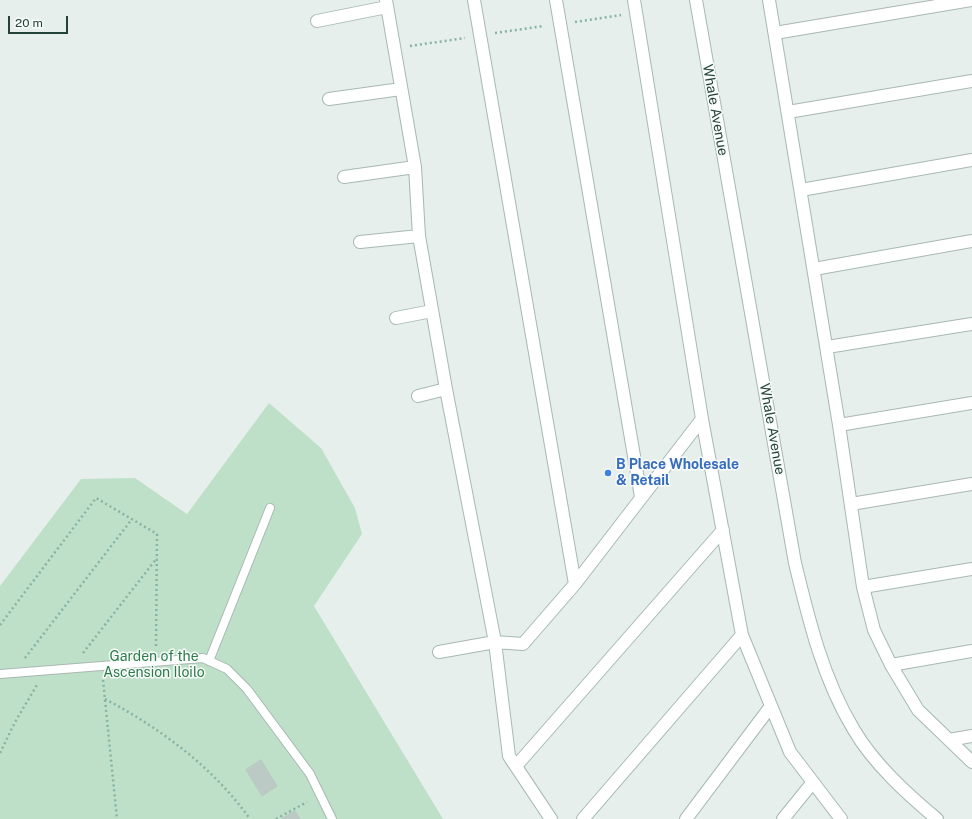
<!DOCTYPE html>
<style>
body{margin:0}
#map{position:relative;width:972px;height:819px;overflow:hidden;background:#e6efeb;font-family:"Public Sans",sans-serif}
canvas{display:block}
.scale{position:absolute;left:8px;top:16px;width:60px;height:18px;box-sizing:border-box;border:2px solid #24423a;border-top:0;padding-left:5px;font-size:12px;line-height:14px;white-space:nowrap;color:#24423a;-webkit-text-stroke:3px #f7fbf9;paint-order:stroke}
</style>
<div id="map">
<canvas width="972" height="819"></canvas>
<div class="scale">20 m</div>
</div>
<script>
const ctx = document.querySelector('canvas').getContext('2d');
ctx.lineJoin = 'round';
function fill(path, color) { ctx.fillStyle = color; ctx.fill(path, 'evenodd'); }
function trace(path, color, width, dash) { ctx.strokeStyle = color; ctx.lineWidth = width; ctx.lineCap = dash ? 'butt' : 'round'; ctx.setLineDash(dash || []); ctx.stroke(path); }
function label(font, color, halo, rows, align = 'center') {
  ctx.font = font + ' "Public Sans",sans-serif'; ctx.lineWidth = 3; ctx.setLineDash([]); ctx.textBaseline = 'middle'; ctx.strokeStyle = halo; ctx.fillStyle = color; for (const [text, x, y, turn = 0] of rows) {
    ctx.save(); ctx.translate(x, y); ctx.rotate((+turn || 0) * Math.PI / 180); ctx.textAlign = isNaN(turn) ? turn : align; if (halo) ctx.strokeText(text, 0, 0); ctx.fillText(text, 0, 0); ctx.restore();
  }
}
fill(new Path2D(`
 M269 403 321 448 355 508 362 534 314 606 443 819H0V586L81 479 135 478 187 514Z`), '#bfe0c8');
const building = new Path2D(`
 M261 760 277 786 262 796 246 770Z
 M295 811 300 819H282Z`);
fill(building, '#bbcac4');
trace(building, '#b8c9c2', 1);
const service = new Path2D(`
 M209 661 270 508
 M0 674 203 658 227 669 247 689 310 774 332 819`);
const minor = new Path2D(`
 M386 0 415 167 419 236 446 389 495 642 509 756 551 819
 M474 0 575 584 702 419 634 0
 M556 0 641 497
 M696 0 795 563C809 621 823 679 854 730 874 764 907 794 937 819
 M769 0 839 425 863 587 874 630 891 665 918 710 972 762
 M317 21 387 7
 M775 33 972 0
 M329 99 401 89
 M788 112 972 81
 M344 177 415 167
 M801 190 972 160
 M360 242 419 236
 M814 269 972 241
 M396 318 432 311
 M827 347 972 324
 M418 396 446 389
 M702 419 742 635 790 752 841 819
 M839 425 972 403
 M851 504 972 484
 M863 587 972 569
 M439 652 495 642 523 644 575 584
 M891 665 972 651
 M949 740 972 736
 M516 766 723 530
 M583 819 742 635
 M686 819 771 706
 M783 819 813 782`);
trace(service, '#a8b8b2', 10);
trace(minor, '#a8b8b2', 14);
trace(new Path2D(`
 M575 22 621 15
 M495 33 544 26
 M410 46 465 38
 M0 625 96 498 157 534 156 647
 M83 653 157 558
 M25 658 132 519
 M103 680 117 819
 M105 699C160 728 213 767 250 819
 M0 753 15 722 37 685
 M276 819 307 802`), '#86b3a5', 2.5, [2, 3]);
trace(service, '#fff', 8);
trace(minor, '#fff', 12);
for (const [x, y, r, color] of [
 [608,473,4,"#3f7fe0"]
]) { const dot = new Path2D(); dot.arc(x, y, r, 0, 2 * Math.PI); ctx.fillStyle = color; ctx.fill(dot); trace(dot, '#f7fbf9', 1.5); }
label('14px', '#24423a', '#f7fbf9', [
 ["Whale Avenue",715,110,80],
 ["Whale Avenue",772,429,80]
]);
label('bold 14px', '#366cbe', '#f7fbf9', [
 ["B Place Wholesale",616,465],
 ["& Retail",616,481]
], 'left');
label('14px', '#2d7a4b', '#f7fbf9', [
 ["Garden of the",154,657],
 ["Ascension Iloilo",154,673]
]);
</script>
